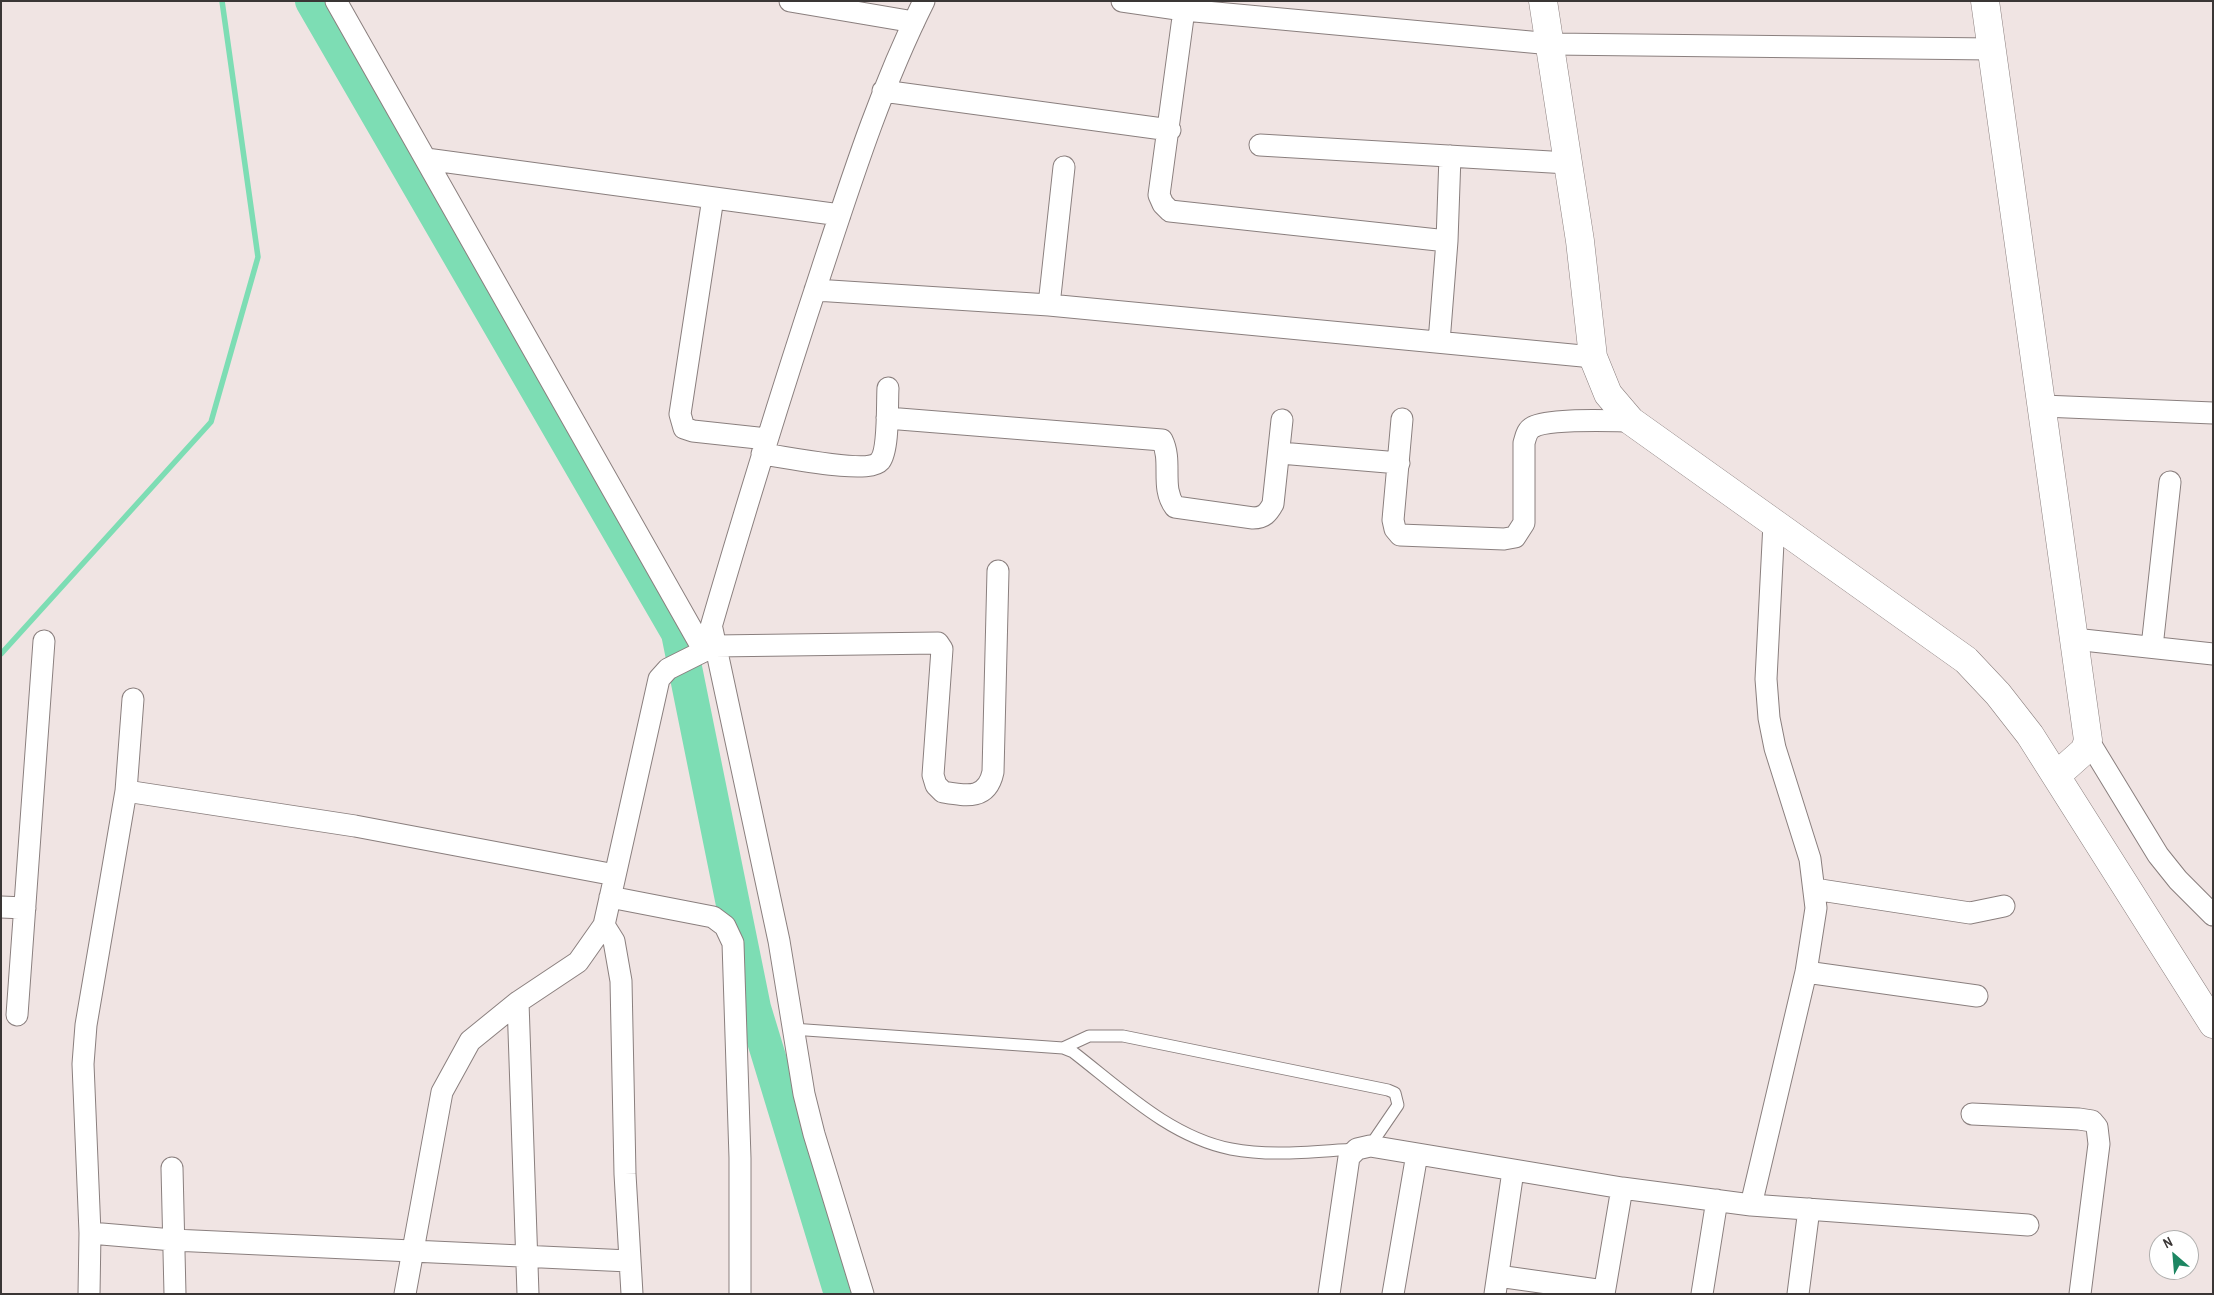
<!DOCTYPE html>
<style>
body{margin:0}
#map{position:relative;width:2214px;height:1295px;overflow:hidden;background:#f0e4e3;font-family:"Archivo Narrow",sans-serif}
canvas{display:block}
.frame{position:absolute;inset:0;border:2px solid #3a3635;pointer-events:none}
.north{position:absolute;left:2149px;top:1230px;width:50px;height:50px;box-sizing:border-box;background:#fff;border:1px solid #b0afae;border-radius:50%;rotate:333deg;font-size:14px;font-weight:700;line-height:20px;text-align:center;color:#3a3635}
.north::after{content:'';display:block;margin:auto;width:18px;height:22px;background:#1d8662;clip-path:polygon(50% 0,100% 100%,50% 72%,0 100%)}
</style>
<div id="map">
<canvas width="2214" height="1295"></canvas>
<div class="frame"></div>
<div class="north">N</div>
</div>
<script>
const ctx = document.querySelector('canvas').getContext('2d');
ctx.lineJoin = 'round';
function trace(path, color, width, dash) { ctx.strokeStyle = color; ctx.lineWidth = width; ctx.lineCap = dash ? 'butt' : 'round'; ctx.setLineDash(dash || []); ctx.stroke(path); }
trace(new Path2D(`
 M1 654 211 422 258 257 222 1`), '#7dddb4', 5.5);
trace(new Path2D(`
 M312 1 678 633 754 1008 841 1294`), '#7dddb4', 34);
const lane = new Path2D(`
 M792 1029 1063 1048 1073 1052C1121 1089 1170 1137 1231 1149 1272 1157 1316 1151 1357 1149
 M1063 1048 1089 1036H1123L1388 1090 1395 1093 1398 1105 1370 1146`);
const street = new Path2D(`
 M336 1 704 651
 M790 1 914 22
 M1122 1 1184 10 1552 44 1992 49
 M1184 10 1159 195 1163 204 1170 211 1447 241
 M883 91 1170 130
 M1260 145 1568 163
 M426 159 840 215
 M713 198 680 414 684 428 693 431 767 439
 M815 290 1049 305 1593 357
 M1049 305 1064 167
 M1439 342 1447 241 1450 156
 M2043 406 2213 413
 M887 418 1162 440C1173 462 1160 487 1175 507L1253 518C1264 518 1268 513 1273 504L1282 420
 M1402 419 1393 520 1395 529 1400 535 1504 539 1515 537 1524 523V443C1526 436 1527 430 1533 427 1550 418 1610 421 1631 421
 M1280 453 1399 463
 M762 454C782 456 868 475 880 461 889 450 887 404 888 388
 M712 629 779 941 804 1094 814 1134 863 1294
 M2074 639 2213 654
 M715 646 938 643 942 649 933 775 936 785 943 792C967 796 987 800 993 772L998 571
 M2152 647 2170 482
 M2088 740 2158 855 2178 880 2213 915
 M126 791 355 826 615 875
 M1814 889 1970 913 2004 906
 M610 897 713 917 725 926 733 943 740 1158V1294
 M1 907 25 908
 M604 925 614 941 621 981 625 1174 632 1294
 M1806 972 1977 996
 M518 1002 528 1294
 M17 1015 44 641
 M1972 1114 2079 1119 2092 1121 2097 1127 2099 1144 2080 1294
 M172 1168 175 1294
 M1751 1205 1806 972 1816 908 1810 859 1775 748 1769 718 1766 679 1774 523
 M90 1233 173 1240 629 1261
 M1498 1276 1604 1291
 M89 1294 90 1233 83 1064 86 1025 126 791 133 699
 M405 1294 442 1092 470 1041 518 1002 578 962 604 925 659 679 668 669 704 651C741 523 780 396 822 269 852 178 881 87 924 1
 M1329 1294 1349 1157 1357 1149 1370 1146 1622 1188 1751 1205 2028 1225
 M1393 1294 1417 1154
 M1495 1294 1513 1171
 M1604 1294 1622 1188
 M1702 1294 1717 1200
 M1798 1294 1809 1209`);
const secondary = new Path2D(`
 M1543 1 1580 241 1593 357 1608 394 1631 421 1966 660 1998 694 2030 735 2213 1024
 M1985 1 2088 740 2085 750 2057 775`);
trace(lane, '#8a7f7e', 13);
trace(street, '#8a7f7e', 23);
trace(secondary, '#8a7f7e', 29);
trace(lane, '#fff', 11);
trace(street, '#fff', 21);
trace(secondary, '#fff', 28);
</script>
